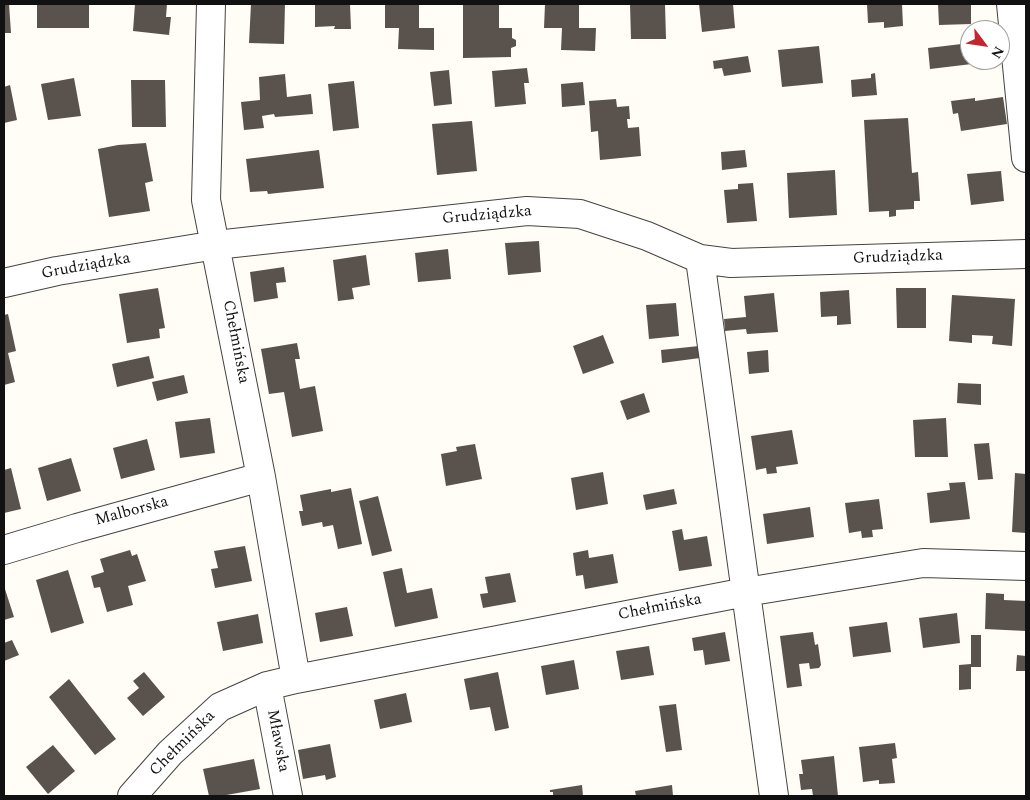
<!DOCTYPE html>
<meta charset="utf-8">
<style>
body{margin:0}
#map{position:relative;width:1030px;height:800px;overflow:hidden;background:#fffdf5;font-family:Spectral,serif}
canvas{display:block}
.frame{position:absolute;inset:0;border:5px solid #111;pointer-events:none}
.north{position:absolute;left:960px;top:20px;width:50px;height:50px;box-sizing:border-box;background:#fff;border:1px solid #a0a0a0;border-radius:50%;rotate:121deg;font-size:14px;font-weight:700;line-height:20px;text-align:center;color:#111}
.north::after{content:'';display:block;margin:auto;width:18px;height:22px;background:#c4262e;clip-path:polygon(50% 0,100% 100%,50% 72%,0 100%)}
</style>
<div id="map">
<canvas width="1030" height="800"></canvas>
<div class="frame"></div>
<div class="north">N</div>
</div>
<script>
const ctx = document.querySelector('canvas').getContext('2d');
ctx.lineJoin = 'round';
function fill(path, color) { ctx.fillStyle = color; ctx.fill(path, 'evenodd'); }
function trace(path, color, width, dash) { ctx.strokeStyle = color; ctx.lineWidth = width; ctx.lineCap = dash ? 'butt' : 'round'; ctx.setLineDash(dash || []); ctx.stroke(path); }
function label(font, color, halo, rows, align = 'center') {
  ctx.font = font + ' Spectral,serif'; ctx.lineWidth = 5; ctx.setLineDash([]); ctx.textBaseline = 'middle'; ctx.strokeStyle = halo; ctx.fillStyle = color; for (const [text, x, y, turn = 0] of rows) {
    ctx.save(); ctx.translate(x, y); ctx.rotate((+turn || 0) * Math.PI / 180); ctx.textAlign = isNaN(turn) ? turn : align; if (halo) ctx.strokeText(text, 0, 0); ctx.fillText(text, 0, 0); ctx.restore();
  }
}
fill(new Path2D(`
 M4 4H9L11 33H4Z
 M37 4H89V28H37Z
 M135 4H167L166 17H171L169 35 133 31Z
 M251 4H285L284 44 249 43Z
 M315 4H350L351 29H334L335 26 315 27Z
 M385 4H419V28H434V50L398 49 399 28H385Z
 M463 4H499V28H512V38L516 40V46L511 48V57L463 58Z
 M545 4H579V28H596L595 51 561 50 562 28H544Z
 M630 4H665L666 39H631Z
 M699 4H733L735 28 702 32Z
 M867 4H902L903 26 884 28V22L868 23Z
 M938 4H971V24L939 25Z
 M970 43V60H997V61L930 69 928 48Z
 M819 46 823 83 782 87 778 50Z
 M748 56 751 72 724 76 722 68 714 69 713 61Z
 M527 68 529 83H524L526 104 495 107 492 71Z
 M449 70 452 104 434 106 430 72Z
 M875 73 877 95 852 97 851 80 871 78V74Z
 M285 74 287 97 311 94 313 114 275 117 274 114 262 116 264 128 244 130 241 102 260 100 259 77Z
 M74 78 81 116 48 120 41 84Z
 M131 80H165L166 127H132Z
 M354 81 359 128 333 131 328 84Z
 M583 82 585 105 562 107 561 84Z
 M10 85 17 120 4 123V87Z
 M1003 97 1007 124 961 131 958 113 953 114 951 101 975 98V101Z
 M616 99 617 107 629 106 630 119H627L628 128 639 127 641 156 600 160 598 131 591 132 589 101Z
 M908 118 912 173 918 172 920 201H914V209L896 210V216L889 217V211L869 212 864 120Z
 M472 121 477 171 437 175 432 124Z
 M146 143 153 181 145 183 150 211 109 217 98 149 118 145Z
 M319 150 324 188 268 194 267 191 250 192 246 159Z
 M745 150 747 167 722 170 721 152Z
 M835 170 837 215 789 218 787 173Z
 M1001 171 1004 201 971 205 967 174Z
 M753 183 757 221 727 223 724 190 738 189V184Z
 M539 241 541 272 508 275 505 243Z
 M448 249 451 279 418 282 415 253Z
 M366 255 370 285 352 288 354 299 338 301 333 260Z
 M284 267 286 282 276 283 278 298 254 302 250 272Z
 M158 288 165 328 159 329 160 338 127 343 119 294Z
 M896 288H926V328H897Z
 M849 290 851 324 837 325V316L821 317 820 292Z
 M774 293 778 332 747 334 746 329 725 331 724 319 746 317 744 296Z
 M952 295 1015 299 1012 346 992 344 993 336 972 335V343L949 341Z
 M676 303 679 336 649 339 646 305Z
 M8 314 16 351 8 353 15 382 4 385V315Z
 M603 335 614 363 583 374 573 346Z
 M297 343 300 359H295L300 389 315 386 323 431 292 437 284 392 269 394 261 349Z
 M699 346 700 358 662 363 661 350Z
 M768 350 769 372 749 374 747 352Z
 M149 356 154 378 117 387 112 364Z
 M184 375 188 393 157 401 152 382Z
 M958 383 981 384V405L957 403Z
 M644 393 650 412 627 420 620 401Z
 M210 418 215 453 180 458 175 422Z
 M946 418 948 457H915L913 420Z
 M792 430 798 464 776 467 777 473 767 474 766 468 756 470 751 436Z
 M147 439 155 470 121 479 113 448Z
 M989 443 993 479 978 480 974 444Z
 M475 444 482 479 446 486 441 454 457 451 456 447Z
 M71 458 81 491 47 501 38 468Z
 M11 468 21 509 4 513V470Z
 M603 472 608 504 576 510 571 478Z
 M1015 473 1026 474V533L1012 532Z
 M965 482 970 519 930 523 927 493 950 490 949 483Z
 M351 488 362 544 338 549 333 525 323 527 322 522 302 526 299 511H303L300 495 331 489V492Z
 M674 489 677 504 646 510 643 495Z
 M378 496 392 551 372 556 359 501Z
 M879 499 883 529 872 530 873 537 862 538 861 531 849 533 845 503Z
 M810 507 814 537 767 544 763 514Z
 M682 529 684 540 707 536 712 566 679 571 672 531Z
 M245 546 252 581 215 588 211 569 218 568 214 551Z
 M130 550 132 556 137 554 146 581 128 586 133 605 107 612 100 587 94 588 91 576 104 572 100 559Z
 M588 550 589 558 613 554 618 583 585 589 583 575 576 576 573 553Z
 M402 568 407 593 432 588 438 618 395 627 383 572Z
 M68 570 84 623 51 633 36 580Z
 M510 573 516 602 483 608 480 594 488 593 485 577Z
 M4 586 14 617 4 620Z
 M986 593 1004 594V600L1026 601V631L985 629Z
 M347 607 353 636 320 642 315 613Z
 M957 613 960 643 923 648 919 618Z
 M258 614 263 643 223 651 217 622Z
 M887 622 891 652 853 657 849 627Z
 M725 632 730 661 705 665 703 650 694 651 692 638Z
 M813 632 815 645 818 644 821 665 819 668 810 669 809 663 799 664 802 686 787 688 780 636Z
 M971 635H981V667H971V689L959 690V665L971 664Z
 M12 640 19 655 4 661V643Z
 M649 646 654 675 621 680 616 651Z
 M1017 655 1026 656V671H1016Z
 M574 660 579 689 546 695 541 666Z
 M144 672 165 697 143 716 127 698 139 688 133 681Z
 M498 672 509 728 495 731 490 707 470 710 464 679Z
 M69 679 116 739 95 755 49 697Z
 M406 693 412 722 380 729 374 700Z
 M676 704 682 750 666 752 659 706Z
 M895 743 897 758 892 759 895 783 879 784V780L863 782 859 747Z
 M330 744 336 777 326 780 325 775 303 779 298 750Z
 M53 745 75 771 48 794 26 767Z
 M834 756 838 796H813L812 789 801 790 799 774H803L801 760Z
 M254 759 260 789 221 796H209L203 769Z
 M582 785 583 796H553V792H550V790Z
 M672 785 673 796H636L635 791Z`), '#5a524d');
const minor = new Path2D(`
 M211 4 206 200 261 477 296 679
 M1011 4 1026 158
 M700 259 774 796
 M4 283 57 271 216 245 527 211 580 214 647 236 700 259 731 263 1026 254
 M4 550 77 528 261 477
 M267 686 288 796
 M132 796 170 753 220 707 267 686 296 679 746 592 923 563 1026 566`);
trace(minor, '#444', 30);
trace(minor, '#fff', 28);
label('16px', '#111', '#fff', [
 ["Grudziądzka",487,216,-5],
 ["Grudziądzka",898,258,-2],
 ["Grudziądzka",86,267,-10],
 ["Chełmińska",235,342,79],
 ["Malborska",132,512,-15],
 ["Chełmińska",660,608,-11],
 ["Mławska",277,741,79],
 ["Chełmińska",183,744,-45]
]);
</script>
